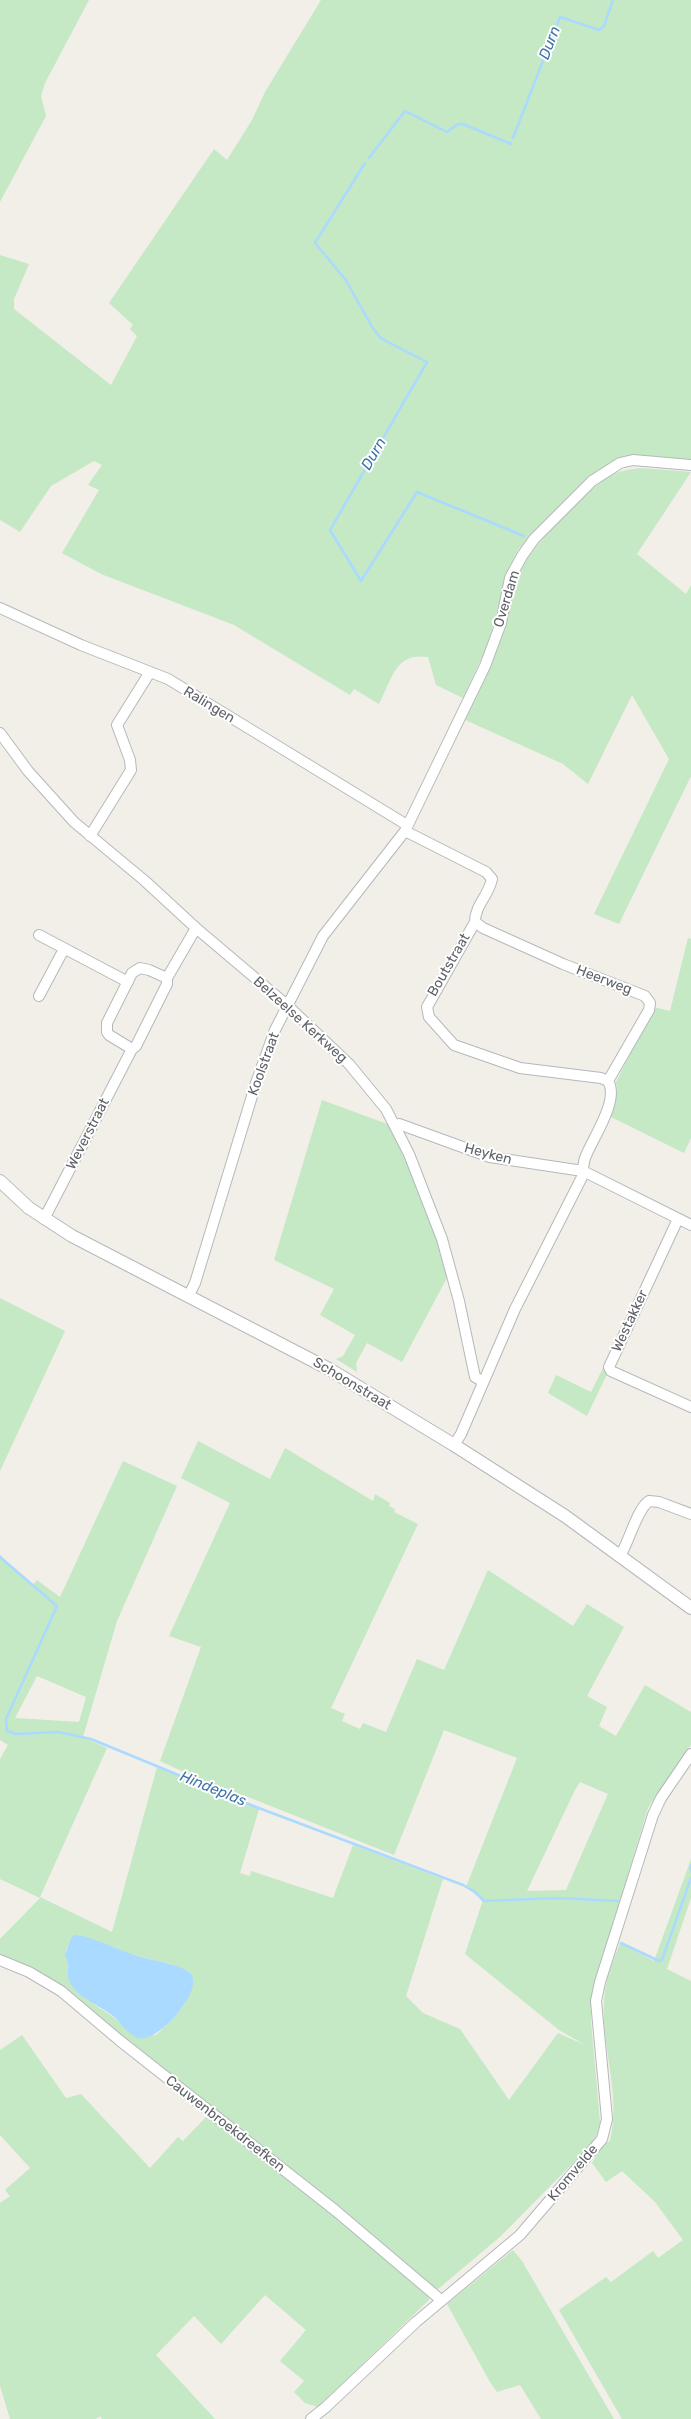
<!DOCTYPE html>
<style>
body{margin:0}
canvas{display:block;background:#f1efe8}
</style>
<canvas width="691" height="2419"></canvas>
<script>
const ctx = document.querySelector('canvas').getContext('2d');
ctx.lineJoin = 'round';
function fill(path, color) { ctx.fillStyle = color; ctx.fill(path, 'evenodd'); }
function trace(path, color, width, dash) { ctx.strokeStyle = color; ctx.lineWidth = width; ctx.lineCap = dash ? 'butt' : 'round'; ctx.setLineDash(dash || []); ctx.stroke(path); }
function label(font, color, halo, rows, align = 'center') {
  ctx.font = font + ' Rubik,sans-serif'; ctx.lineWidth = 4; ctx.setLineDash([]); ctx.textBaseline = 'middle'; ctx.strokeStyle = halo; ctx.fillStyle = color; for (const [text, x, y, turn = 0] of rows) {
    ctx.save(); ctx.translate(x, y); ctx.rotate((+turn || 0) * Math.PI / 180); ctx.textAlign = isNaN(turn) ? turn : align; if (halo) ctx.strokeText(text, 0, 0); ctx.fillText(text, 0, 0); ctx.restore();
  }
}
fill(new Path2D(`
 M0 0H89L45 83 41 96 46 116 0 202Z
 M321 0H691V461L620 463 595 473 529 537 518 550 509 569 488 644 463 698 436 685 428 657C395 652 392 679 379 704L354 689 350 695 234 625 101 574 62 553 99 490 88 485 102 465 94 461 51 486 20 532 0 520V255L29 264 14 299V309L111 385 137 336 130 329 133 325 109 303 214 149 227 160 252 120 265 92Z
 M641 468 691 472 637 554 686 594 691 585V776L619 924 594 914 669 759 632 695 588 784 563 764 463 719C479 688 494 659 504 625 509 608 510 590 518 574 529 549 585 492 608 477 618 471 630 469 641 468Z
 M688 938 691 939V1138L684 1153 611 1117 617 1090 616 1082 654 1007 670 1011Z
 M322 1100 390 1125 422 1188 448 1276 402 1362 367 1343 356 1363 357 1372 336 1359 343 1356 355 1335 320 1315 334 1289 274 1260Z
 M0 1298 65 1331 0 1471Z
 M603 1368 608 1372 587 1416 548 1393 556 1375 591 1392Z
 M198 1441 270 1479 285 1448 373 1501 375 1494 390 1503 389 1506 395 1509 394 1512 418 1524 331 1708 345 1714 342 1721 360 1729 363 1723 386 1732 417 1659 444 1670 488 1570 573 1626 587 1604 624 1627 587 1696 607 1707 599 1726 616 1736 645 1685 691 1712V1745L648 1808 592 1995 591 2021 600 2122 597 2134 590 2145 574 2162 501 2236 438 2289 433 2287 58 1985 0 1955V1939L40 1898 0 1879V1759L8 1745 0 1740V1555L32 1586 37 1580 60 1597 123 1461 177 1486 117 1621 83 1737 107 1748 40 1897 112 1932 157 1767 195 1782 197 1778 160 1761 201 1647 169 1636 230 1503 181 1478ZM37 1676 86 1697 79 1722 15 1718ZM444 1730 517 1758 466 1887 483 1900 465 1954 559 2030 585 2045 558 2033 509 2100 460 2029 423 2013 406 1996 443 1879 353 1845 333 1898 251 1871 250 1876 240 1873 259 1809 240 1802 243 1795 394 1855ZM580 1782 608 1794 566 1890 527 1891 575 1790ZM90 1938 131 1954 170 1964 189 1972C197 2000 175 2017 156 2035L134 2036 112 2016 93 2004 68 1975 66 1950 70 1942Z
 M691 1859V1898L667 1969 691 1981V2419H622L559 2310 606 2277 611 2282 653 2251 658 2258 683 2240 655 2202 622 2171 606 2182 592 2163 603 2145 610 2141C622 2090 598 2041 605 1991 607 1974 614 1959 620 1943L654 1961Z
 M22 2035 66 2098 81 2094 150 2168 178 2137 183 2141 208 2115 430 2294 429 2300 318 2407 305 2403 294 2392 304 2381 280 2361 306 2330 265 2295 221 2344 194 2316 156 2355 215 2419H102L100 2416 96 2419H10L0 2386V2203L10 2196 5 2190 30 2168 0 2135V2050Z
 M513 2250 522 2261 614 2419H541L520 2385 497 2392 490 2382 447 2304Z`), '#c5e8c5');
fill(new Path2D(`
 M75 1935C94 1937 111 1947 129 1953 142 1958 156 1960 169 1964 176 1966 189 1969 192 1976 201 1994 157 2044 138 2038 128 2035 121 2023 113 2016 99 2005 81 2000 71 1984 65 1975 70 1964 65 1955L71 1938Z`), '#aadaff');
trace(new Path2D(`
 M513 138 560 17 599 30 604 26 613 0
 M369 158 405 111 447 132 458 124H463L511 144V143
 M365 163 315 243 345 279 374 330 382 339 427 362 330 530 361 581 417 492 524 536
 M0 1557 57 1606 6 1719 7 1731 16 1734 58 1732 91 1739 256 1807 463 1885 475 1892 484 1901 557 1898 618 1901
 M691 1865V1871
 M621 1943 659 1961 662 1960 691 1878`), '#aadaff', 2.5);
const minor = new Path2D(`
 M0 608 81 645 168 679 407 825
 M0 733 28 771 74 822 145 881 196 928 287 1005 349 1064 386 1109 409 1154 442 1239 459 1301 475 1377 482 1381
 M405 831 486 872 492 879C489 895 475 905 475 922L427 1007 429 1017 454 1045 520 1068 601 1078 608 1081C620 1100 592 1139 585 1158 583 1164 583 1171 582 1177L515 1309 461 1434 454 1445
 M90 836 131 770 130 760 117 725 150 672
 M475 922 483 928 563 964 645 996 650 1003 649 1010 608 1081
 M39 935 128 982
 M39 996 64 949
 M132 1049 109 1035 107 1032V1023L132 973 140 968 149 970 167 978
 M396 1125 399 1124 490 1157 583 1171 691 1225
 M44 1219 132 1049 136 1046 167 984V978L196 928
 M678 1219 609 1367 611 1371 691 1407
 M189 1295 195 1283 256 1083 275 1030 323 936 405 831 485 666 501 623 510 578 522 556 534 539 592 481 620 463 633 460 691 465
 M620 1556C629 1542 637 1509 649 1501L659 1502 691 1514
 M0 1960 29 1972 61 1991 119 2040 336 2211 441 2300
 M311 2419 326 2407 416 2322 520 2235 602 2139 607 2119 596 2001 600 1982 653 1815 661 1798 691 1754`);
const tertiary = new Path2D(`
 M0 1181 29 1208 72 1236 329 1369 454 1445 565 1516 691 1608`);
trace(minor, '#b5b8bc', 12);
trace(tertiary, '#b5b8bc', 14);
trace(minor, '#fff', 10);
trace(tertiary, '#fff', 12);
label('14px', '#5f6368', '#fff', [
 ["Overdam",507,599,-73],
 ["Ralingen",209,705,31],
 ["Boutstraat",449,965,-60],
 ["Heerweg",604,980,21],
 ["Belzeelse Kerkweg",300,1020,42],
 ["Koolstraat",264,1064,-70],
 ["Weverstraat",88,1134,-63],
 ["Heyken",488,1154,15],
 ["Westakker",630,1321,-65],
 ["Schoonstraat",352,1384,31],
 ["Cauwenbroekdreefken",225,2124,38],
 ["Kromvelde",573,2173,-50]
]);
label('italic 15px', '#4174aa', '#fff', [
 ["Durn",550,43,-69],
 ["Durn",374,454,-60],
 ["Hindeplas",213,1789,22]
]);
</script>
